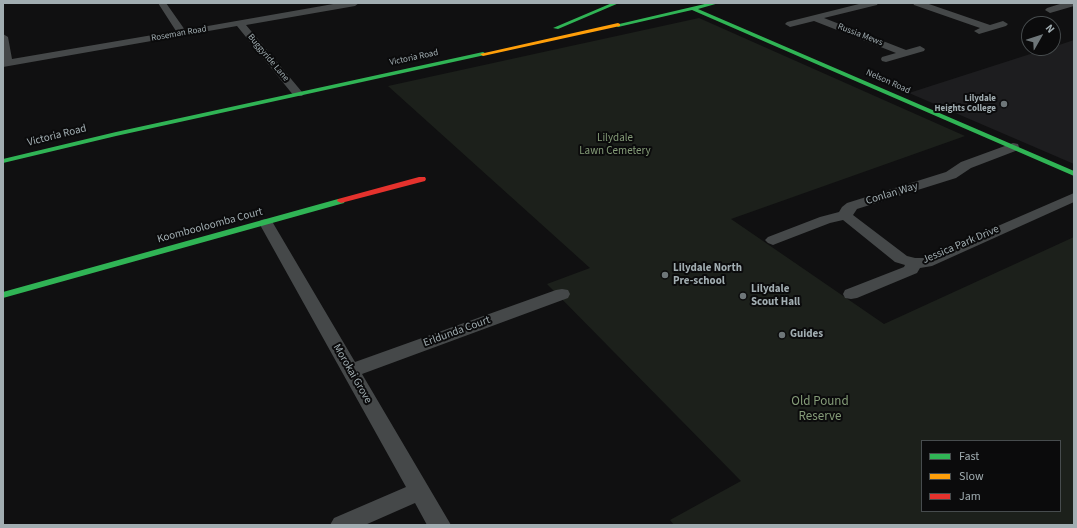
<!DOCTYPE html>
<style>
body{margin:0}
#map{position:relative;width:1077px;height:528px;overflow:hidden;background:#101011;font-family:"Source Sans 3",sans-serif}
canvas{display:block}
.frame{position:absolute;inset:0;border:4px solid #a1adb1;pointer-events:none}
.legend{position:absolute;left:921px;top:440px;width:140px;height:72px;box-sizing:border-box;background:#0b0b0c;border:1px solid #474c4e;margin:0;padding:5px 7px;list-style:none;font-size:12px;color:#a1adb1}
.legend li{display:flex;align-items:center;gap:8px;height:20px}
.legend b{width:20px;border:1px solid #474c4e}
.north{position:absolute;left:1021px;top:16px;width:40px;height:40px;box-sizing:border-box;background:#0b0b0c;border:1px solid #474c4e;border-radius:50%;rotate:51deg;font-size:11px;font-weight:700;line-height:16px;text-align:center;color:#a1adb1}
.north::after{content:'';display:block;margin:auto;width:14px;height:18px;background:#6e7679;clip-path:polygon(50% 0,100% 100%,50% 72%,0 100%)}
</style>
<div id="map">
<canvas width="1077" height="528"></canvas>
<div class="frame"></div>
<ul class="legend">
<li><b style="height:5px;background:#30b455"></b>Fast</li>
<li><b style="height:5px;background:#ff9f0a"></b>Slow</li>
<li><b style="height:5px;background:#e5322d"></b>Jam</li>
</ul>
<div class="north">N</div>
</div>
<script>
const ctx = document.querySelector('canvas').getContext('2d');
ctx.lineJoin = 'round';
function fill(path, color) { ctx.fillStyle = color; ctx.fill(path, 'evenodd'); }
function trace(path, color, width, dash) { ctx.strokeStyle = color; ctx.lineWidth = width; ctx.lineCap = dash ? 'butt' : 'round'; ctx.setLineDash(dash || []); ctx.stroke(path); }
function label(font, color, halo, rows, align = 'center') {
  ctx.font = font + ' "Source Sans 3",sans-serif'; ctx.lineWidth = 4; ctx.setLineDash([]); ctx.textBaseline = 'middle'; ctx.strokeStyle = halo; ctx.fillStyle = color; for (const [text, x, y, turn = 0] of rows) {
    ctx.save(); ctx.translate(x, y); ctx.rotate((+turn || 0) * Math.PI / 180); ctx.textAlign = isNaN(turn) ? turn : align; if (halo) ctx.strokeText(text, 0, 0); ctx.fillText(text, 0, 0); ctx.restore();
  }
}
fill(new Path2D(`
 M1074 40V164L909 93 1049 48H1053V47Z`), '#1d1d1f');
fill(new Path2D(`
 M699 18 965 136 731 219 884 324 1074 237V525H674L670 520 741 481 547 284 590 268 388 86ZM922 441H1060V511H922Z`), '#1c201b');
fill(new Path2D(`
 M158 3H166L185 30 339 3H359L355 6 246 25 302 92 304 94 302 96H294L237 26 3 67V34L8 37 12 59 176 31Z
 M863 3H878L877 5 824 18 906 50 920 46 925 49 924 51 886 62 882 61 881 59 882 57 896 53 814 21 790 27 785 24 787 22Z
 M913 3H926L990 25 1003 21 1008 24 1006 26 979 34 974 31 980 28 914 5Z
 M1063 3H1074V6L1050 13 1045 10 1047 8Z
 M1013 143 1018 144 1019 147 1018 150 971 168 956 178 857 209 853 215 907 256 915 258H924L1074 193V202L932 266 920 268 917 273 857 298 851 299 845 298 843 294 845 290 904 267 905 265 895 262 843 220 830 223 778 243 773 245 768 243 765 240 768 237 820 217 839 212 842 207 847 203 946 172 961 162Z
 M266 219 271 220 273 223 355 362 556 290 562 289 568 290 570 294 568 298 362 374 451 525H427L415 503 365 525H330L334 518 406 487 259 223 261 220Z`), '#454849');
fill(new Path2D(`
 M612 3H619L558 29 553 28Z
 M709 3H719L698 9 1074 171V176L692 10 618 27 615 25Z
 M483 52 485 53V55L116 136 3 163V159L116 132Z
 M338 199H341L345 201 344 203 3 298V292Z`), '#30b455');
fill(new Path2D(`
 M618 23 620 24V26L483 56 480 54Z`), '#ff9f0a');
fill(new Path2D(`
 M419 177H425L426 179 425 181 341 203 337 201 338 199Z`), '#e5322d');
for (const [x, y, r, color] of [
 [1004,104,4,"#6e7679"],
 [665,275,4,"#6e7679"],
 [743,296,4,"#6e7679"],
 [782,335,4,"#6e7679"]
]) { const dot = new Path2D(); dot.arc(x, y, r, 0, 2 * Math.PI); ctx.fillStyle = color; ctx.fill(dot); trace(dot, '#0b0b0c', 1.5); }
label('9px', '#a1adb1', '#0b0b0c', [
 ["Roseman Road",179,34,-10],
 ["Russia Mews",860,35,21],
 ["Buggyride Lane",268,58,50],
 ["Victoria Road",414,58,-12],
 ["Nelson Road",888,82,24]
]);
label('bold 9px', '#a1adb1', '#0b0b0c', [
 ["Lilydale",996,99],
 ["Heights College",996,109]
], 'right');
label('11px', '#a1adb1', '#0b0b0c', [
 ["Victoria Road",57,136,-14],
 ["Conlan Way",892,194,-17],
 ["Koombooloomba Court",210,226,-15],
 ["Jessica Park Drive",961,245,-23],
 ["Erldunda Court",457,332,-20],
 ["Morokai Grove",352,374,60]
]);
label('11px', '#859c78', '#0b0b0c', [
 ["Lilydale",615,139],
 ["Lawn Cemetery",615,152]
]);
label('bold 11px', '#a1adb1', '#0b0b0c', [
 ["Lilydale North",673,269],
 ["Pre-school",673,282],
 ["Lilydale",751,290],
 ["Scout Hall",751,303],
 ["Guides",790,335]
], 'left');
label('13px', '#859c78', '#0b0b0c', [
 ["Old Pound",820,402],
 ["Reserve",820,417]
]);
</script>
